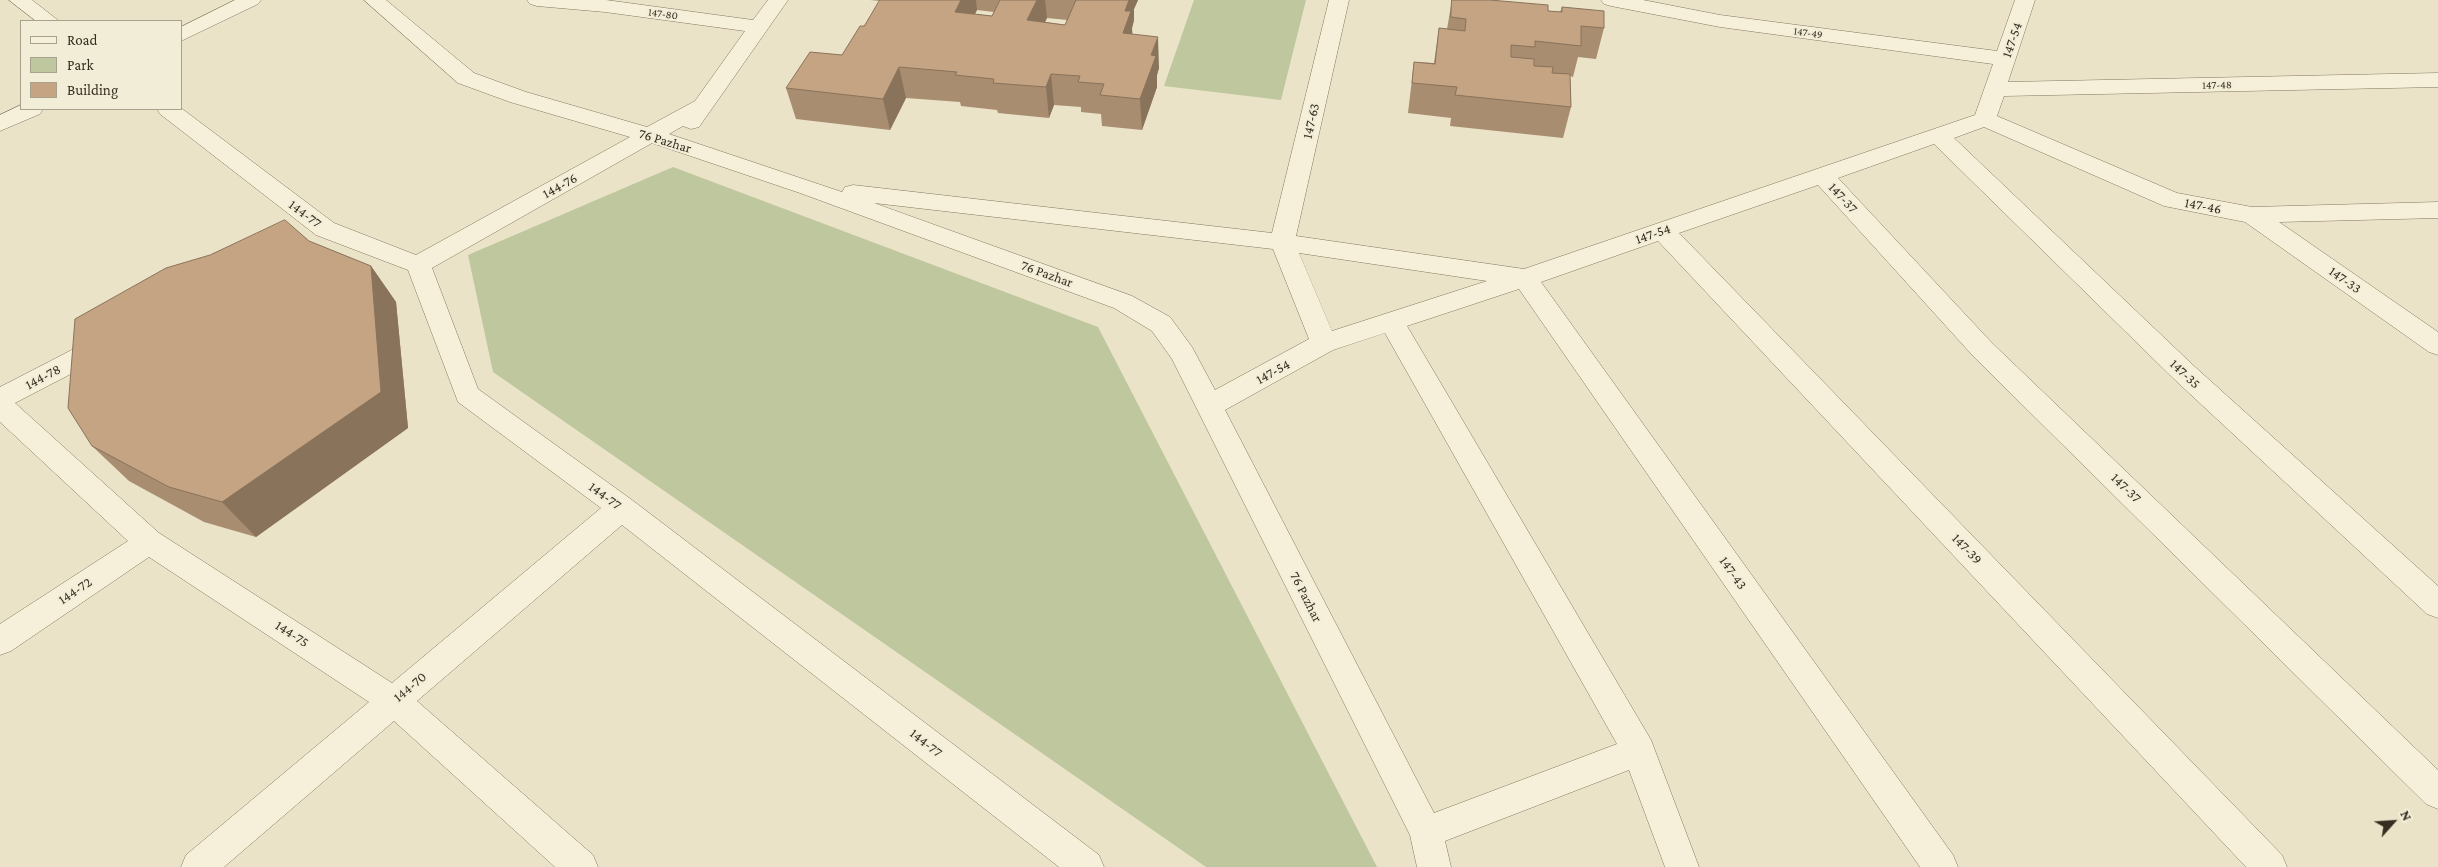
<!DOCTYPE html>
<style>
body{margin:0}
#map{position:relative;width:2438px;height:867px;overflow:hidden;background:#eae3c8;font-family:"Crimson Pro",serif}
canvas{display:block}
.legend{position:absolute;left:20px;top:20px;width:162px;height:90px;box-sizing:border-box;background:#f2edd7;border:1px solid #a7a18e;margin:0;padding:6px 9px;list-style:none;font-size:15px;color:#362e21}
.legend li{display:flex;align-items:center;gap:10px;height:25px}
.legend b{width:25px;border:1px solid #a7a18e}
.north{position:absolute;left:2368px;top:797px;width:50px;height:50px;-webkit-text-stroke:4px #f2edd7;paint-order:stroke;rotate:64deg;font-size:14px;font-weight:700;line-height:20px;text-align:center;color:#362e21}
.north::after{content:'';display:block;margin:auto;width:18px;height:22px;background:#362e21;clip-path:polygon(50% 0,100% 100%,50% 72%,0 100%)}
</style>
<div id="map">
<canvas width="2438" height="867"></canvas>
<ul class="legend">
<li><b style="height:6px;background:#f6f0db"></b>Road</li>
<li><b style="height:14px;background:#bec79d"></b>Park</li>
<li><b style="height:14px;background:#c4a482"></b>Building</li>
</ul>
<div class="north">N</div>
</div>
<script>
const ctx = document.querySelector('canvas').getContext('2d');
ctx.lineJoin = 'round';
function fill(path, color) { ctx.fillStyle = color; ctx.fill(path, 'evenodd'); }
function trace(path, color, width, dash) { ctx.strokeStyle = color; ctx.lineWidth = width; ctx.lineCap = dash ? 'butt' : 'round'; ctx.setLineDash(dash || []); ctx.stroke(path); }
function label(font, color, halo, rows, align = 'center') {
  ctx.font = font + ' "Crimson Pro",serif'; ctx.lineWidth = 4; ctx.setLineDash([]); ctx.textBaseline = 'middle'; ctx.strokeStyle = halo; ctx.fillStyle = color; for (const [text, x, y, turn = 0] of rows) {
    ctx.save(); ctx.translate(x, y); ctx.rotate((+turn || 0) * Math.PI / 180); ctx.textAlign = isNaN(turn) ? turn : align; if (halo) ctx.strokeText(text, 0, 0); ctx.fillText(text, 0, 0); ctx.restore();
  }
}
fill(new Path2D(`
 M1194 0H1306L1281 100 1164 86Z
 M673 167 1098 327 1377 867H1206L493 372 468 255Z`), '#bec79d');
const minor = new Path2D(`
 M9 0H32L59 21H36Z
 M235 0H261L258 4 181 41V27Z
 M364 0H386L474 73 526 92 647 127 695 101 745 31 605 12 537 6 530 4 527 0H606L753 20 768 0H788L699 127 691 129 683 126 669 134 842 192 845 187 853 185 1272 233 1329 0H1349L1296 236 1524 269 1975 115 1993 64 1720 27 1611 6 1604 4 1601 0H1643L1720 15 1997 51 2015 0H2035L2008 82 2438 73V87L2004 96 1997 116 2177 193 2252 207 2438 202V218L2279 222 2438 332V355L2429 352 2245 222 2164 206 1984 127 1954 138 2194 366 2438 586V618L2427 614 2176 381 1934 144 1838 178 1992 343 2438 770V809L2426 804 1974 357 1818 185 1679 233 2282 855 2287 867H2246L1658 241 1541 282 1953 855 1958 867H1920L1519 289 1407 326 1651 740 1699 867H1665L1629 770 1445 841 1451 867H1417L1410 835 1172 359 1152 331 1114 308 800 193 652 143 432 268 478 389 632 500 1099 855 1104 867H1059L622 525 417 701 593 855 598 867H555L394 721 224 867H181L186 855 369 702 149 557 11 651 0 655V624L128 541 0 422V387L95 338 104 335 113 338 117 345 113 352 15 403 159 533 392 683 601 508 458 402 408 270 316 235 160 114 157 109 181 108 334 223 416 255 630 137 510 102 458 83ZM874 203 1273 249 1309 339 1215 390 1192 347 1170 317 1132 296ZM1299 253 1487 281 1332 331ZM1385 333 1617 744 1434 813 1225 410 1333 350Z
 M21 105V109H43L40 114 0 131V115Z`);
trace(minor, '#84775f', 1);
fill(minor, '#f6f0db');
fill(new Path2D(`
 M870 0H1138L1134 9V20L1132 28V34L1159 68 1157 75V87L1142 130 1102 126 1101 114 1081 112V107L1054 105 1049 118 998 113 997 110 961 106 960 102 906 98 890 130 796 119 786 88 842 55 864 26 880 1ZM977 10 994 12 992 16 975 14ZM1047 18 1067 20 1065 25 1045 22Z
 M1452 0 1560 12 1562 7 1604 28 1596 59 1578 57 1573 77 1570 76 1571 107 1563 138 1450 126 1451 118 1408 113 1414 62 1434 63 1439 28 1447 29Z
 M309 241 371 266 396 302 408 428 256 537 204 522 129 481 92 446Z`), '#a98d70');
fill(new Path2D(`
 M961 0H976L977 10 960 43 955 12Z
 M1037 0H1045L1047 18 1031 51 1027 20Z
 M1128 0H1138L1134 9V20L1132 28 1133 42 1123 33 1125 11Z
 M1158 37 1159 68 1157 75V87L1142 130 1140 99 1151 55Z
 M899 67 906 98 890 130 883 99Z
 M1051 74 1054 105 1049 118 1046 87Z
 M371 266 396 302 408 428 256 537 222 502Z`), '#89735b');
const building = new Path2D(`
 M880 0H961L955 12 992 16 1000 0H1037L1027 20 1065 25 1076 0H1129L1125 11H1131L1123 33 1158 37 1151 55 1156 56 1140 99 1100 95 1104 84 1078 82 1080 76 1051 74 1046 87 993 83 994 79 955 75 957 72 899 67 883 99 786 88 810 52 842 55 860 26H864Z
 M1452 0H1490L1548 5V11L1562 12V7L1604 11V28L1581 26V46L1535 41V47L1511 45V57L1534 59V66L1553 67 1552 73 1570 74 1571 107 1455 95 1457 87 1412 83 1414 62 1435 64 1439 28 1465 31 1466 19 1451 17Z
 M285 220 309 241 371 266 381 392 222 502 169 487 92 446 68 408 75 319 166 268 210 255Z`);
fill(building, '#c4a482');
trace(building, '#89735b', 1);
label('11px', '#362e21', '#f2edd7', [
 ["147-80",663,14,8],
 ["147-49",1808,33,8],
 ["147-48",2217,85,-1]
]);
label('14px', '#362e21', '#f2edd7', [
 ["147-54",2012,40,-71],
 ["147-63",1311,121,-77],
 ["76 Pazhar",665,141,17],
 ["144-76",560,186,-29],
 ["147-37",1843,198,47],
 ["147-46",2203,206,11],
 ["144-77",305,214,37],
 ["147-54",1653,234,-19],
 ["76 Pazhar",1047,274,20],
 ["147-33",2345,280,35],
 ["147-54",1273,372,-29],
 ["147-35",2185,374,43],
 ["144-78",43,377,-28],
 ["147-37",2126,488,44],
 ["144-77",605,496,36],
 ["147-39",1967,549,46],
 ["147-43",1733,573,55],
 ["144-72",75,591,-34],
 ["76 Pazhar",1306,597,63],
 ["144-75",292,634,33],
 ["144-70",410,687,-40],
 ["144-77",926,743,38]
]);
</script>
